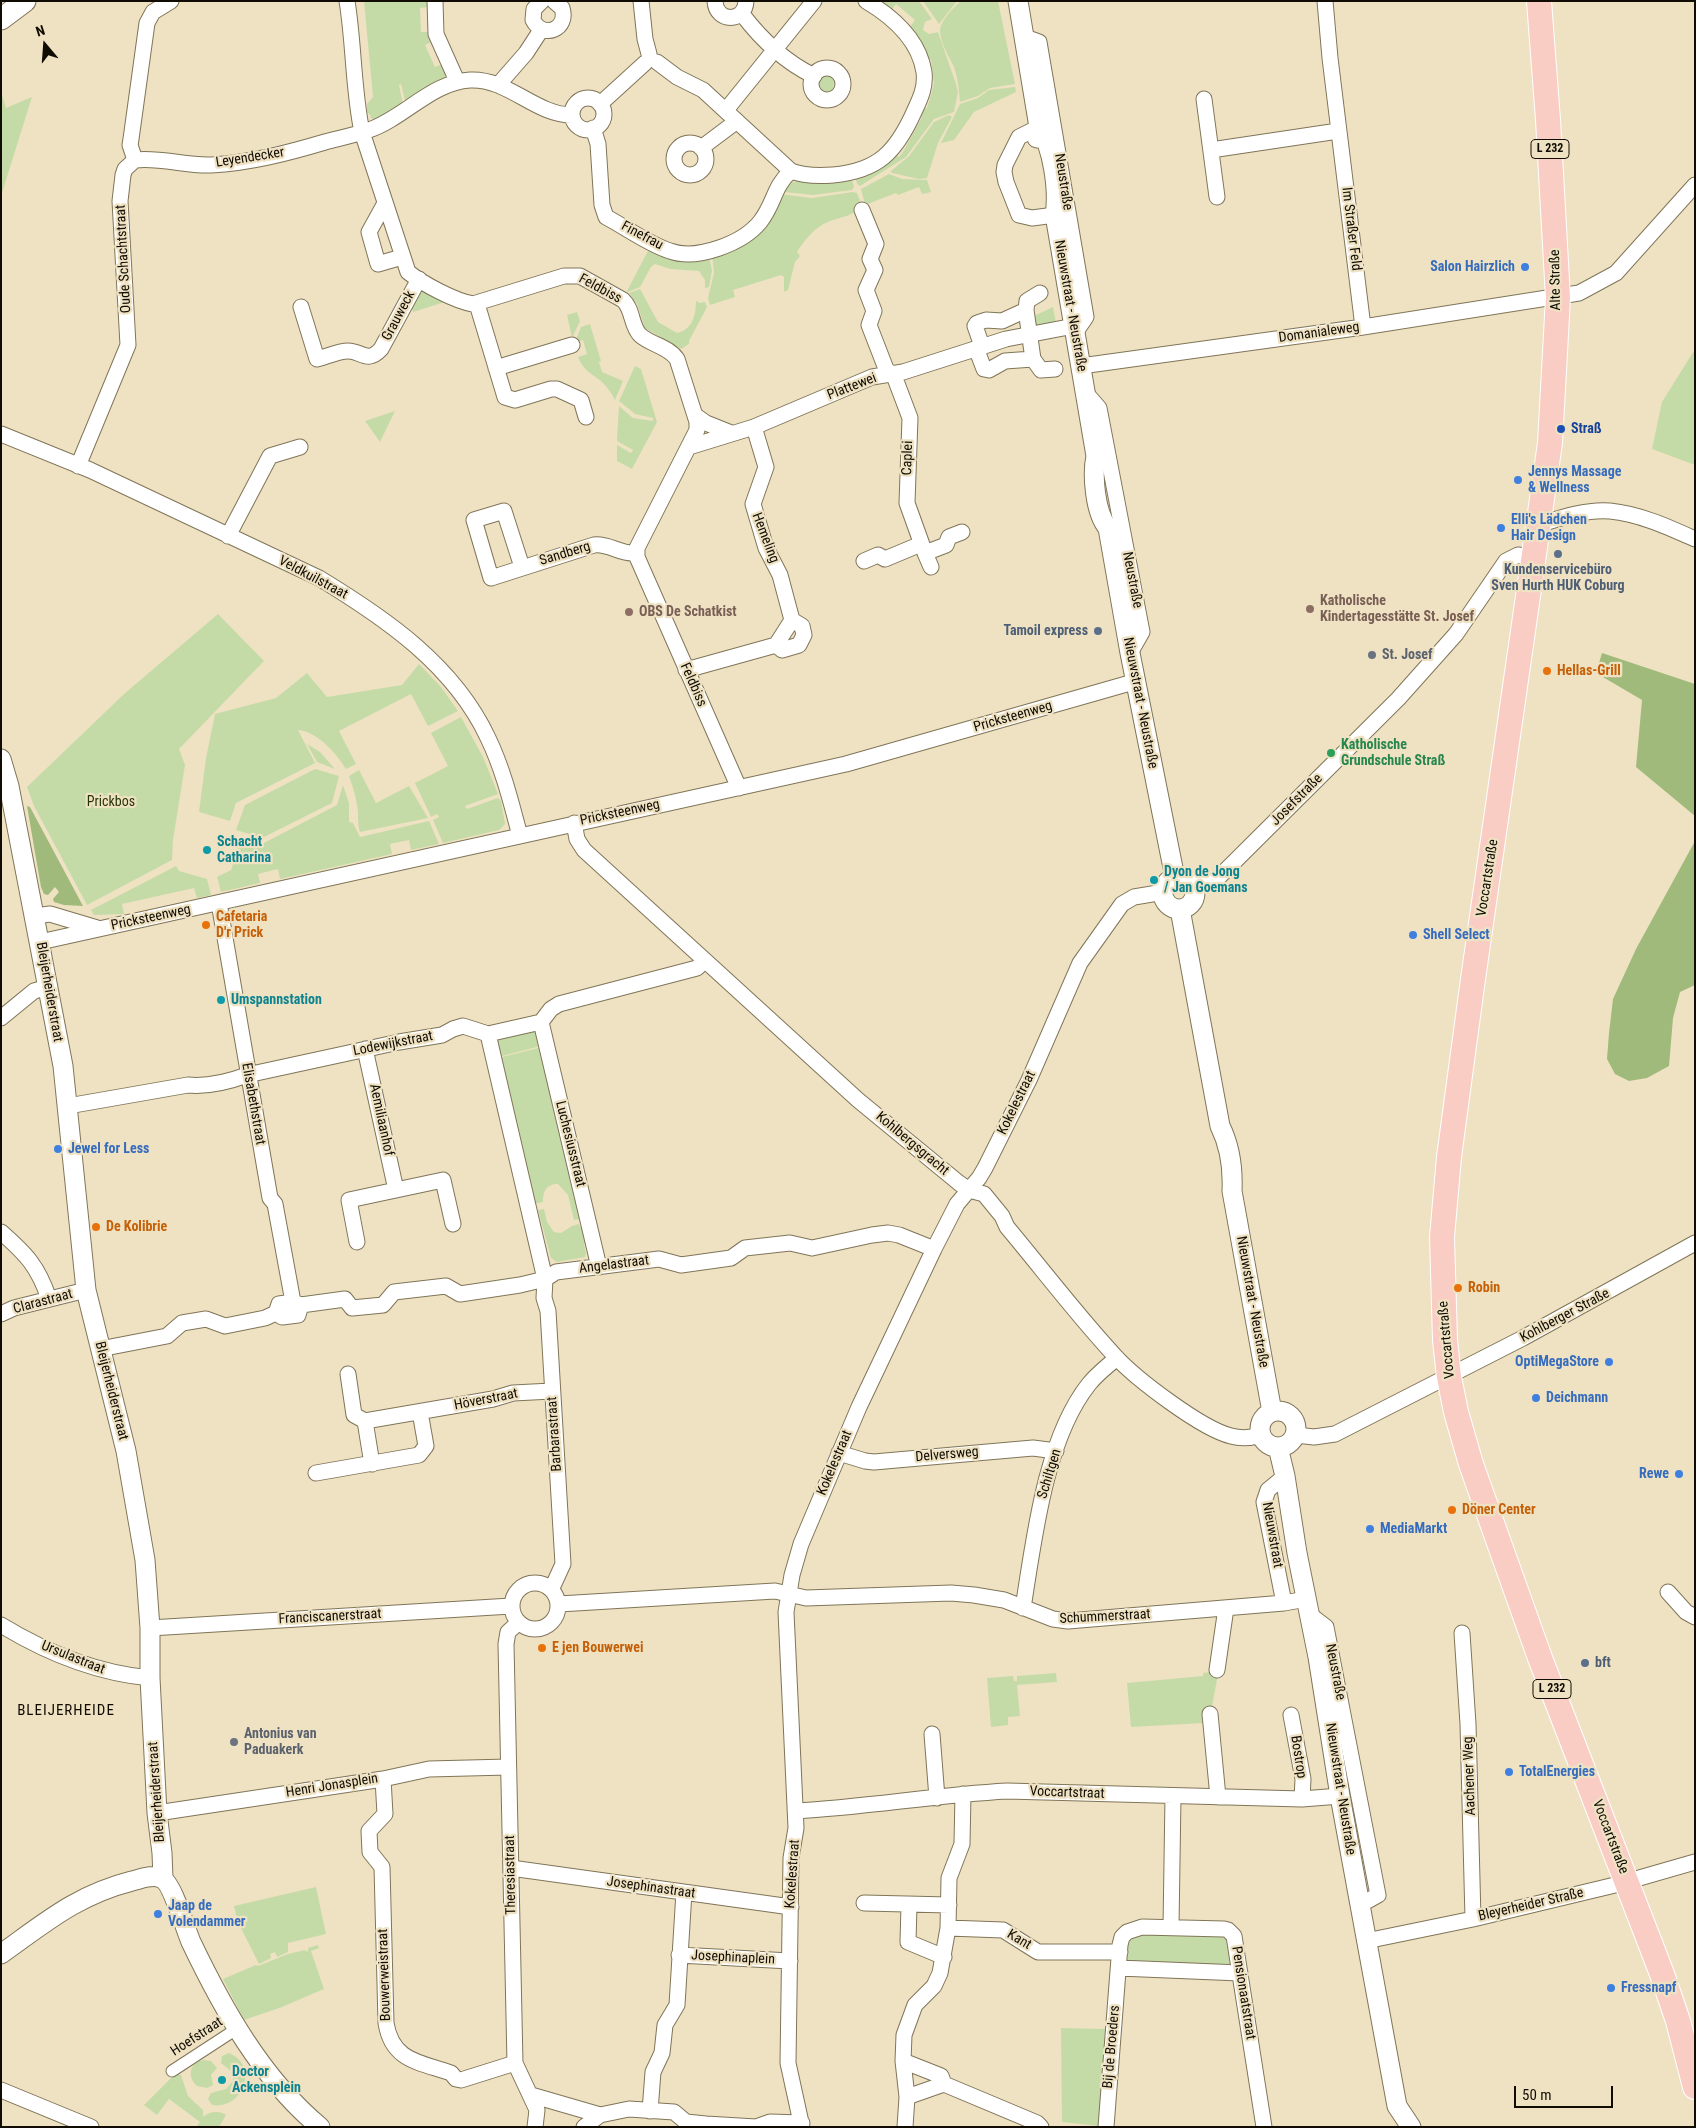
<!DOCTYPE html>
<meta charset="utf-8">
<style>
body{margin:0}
#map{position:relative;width:1696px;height:2128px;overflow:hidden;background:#efe2c3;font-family:"Roboto Condensed",sans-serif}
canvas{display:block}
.frame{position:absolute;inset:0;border:2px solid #100c03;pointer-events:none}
.north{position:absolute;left:20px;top:20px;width:50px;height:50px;-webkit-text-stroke:4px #efe2c3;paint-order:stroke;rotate:342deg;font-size:14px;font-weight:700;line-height:20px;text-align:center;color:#100c03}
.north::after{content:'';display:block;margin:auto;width:18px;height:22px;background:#100c03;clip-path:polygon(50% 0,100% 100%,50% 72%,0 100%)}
.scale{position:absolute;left:1514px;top:2086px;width:99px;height:22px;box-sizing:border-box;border:2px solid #100c03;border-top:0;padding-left:6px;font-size:15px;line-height:18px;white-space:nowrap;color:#100c03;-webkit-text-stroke:4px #efe2c3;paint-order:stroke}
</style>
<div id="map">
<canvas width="1696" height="2128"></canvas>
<div class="frame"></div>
<div class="north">N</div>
<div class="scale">50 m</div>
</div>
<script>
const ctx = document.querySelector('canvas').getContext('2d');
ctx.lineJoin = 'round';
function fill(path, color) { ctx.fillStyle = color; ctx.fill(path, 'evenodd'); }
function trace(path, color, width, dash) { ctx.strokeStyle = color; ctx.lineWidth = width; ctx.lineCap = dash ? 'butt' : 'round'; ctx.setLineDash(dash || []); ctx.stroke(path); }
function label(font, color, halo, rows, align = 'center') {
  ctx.font = font + ' "Roboto Condensed",sans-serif'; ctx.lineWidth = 4.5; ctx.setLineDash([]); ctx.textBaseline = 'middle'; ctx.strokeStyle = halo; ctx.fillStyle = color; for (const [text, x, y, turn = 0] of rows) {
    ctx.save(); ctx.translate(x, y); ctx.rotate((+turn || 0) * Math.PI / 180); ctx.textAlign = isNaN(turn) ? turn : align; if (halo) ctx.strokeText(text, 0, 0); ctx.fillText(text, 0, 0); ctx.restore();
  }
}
fill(new Path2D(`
 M364 1H430L429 7 420 8 421 32H429L433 41 425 45 435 67 443 64 446 72 444 79 406 104 401 84 399 85 403 105 378 120 370 118 371 116 367 112V104L373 97Z
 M876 1H919L932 19 925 22 923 30 929 34 938 32 956 84 958 92 954 112 934 119 906 157 860 186 857 184 856 179 874 172 895 155 899 157 903 152 922 117 919 115 923 107 927 108 928 105 934 84 931 59 928 60 910 27 915 20 896 4 891 11Z
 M923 1H957L939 24Z
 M961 1H998L1015 84 990 88 978 96 960 102C959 90 958 79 954 67 949 56 940 43 940 30 941 20 953 8 961 1Z
 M818 84a8 8 0 1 1 16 0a8 8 0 1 1-16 0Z
 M1015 87 1016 92 974 112 954 140 941 143 960 104 978 98 989 90Z
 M1 91 6 108 32 97 1 196Z
 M949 115 952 117 938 143 927 178 919 179 892 173 891 171 909 156 934 122Z
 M889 174 902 179 927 180 931 192 922 194 919 187 898 195 896 193 865 205 861 189Z
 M852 180 854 187 852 190 813 195 784 192V185C797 178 834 183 852 180Z
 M853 192 857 193 862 206C852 218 835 217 822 225 812 231 803 242 797 252L800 256 795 262 788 290 784 292V277L781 275 733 290 735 297 710 305 708 298 714 273 712 255 719 254 780 194 812 198Z
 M650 247 709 256 712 271 709 287 705 288V280L699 271 670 269 655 264 651 267 640 287 628 292 627 291Z
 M418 288 448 301 413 312 410 302Z
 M640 289 658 322 677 333C693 330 696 314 696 301L700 303 705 302 707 307 689 341V344L681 349 645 328 637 304 629 293Z
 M1053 307 1056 323 1036 326 1034 325 1032 317Z
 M577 312 580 321 572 338 567 315Z
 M590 324 601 361 599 362 602 372 623 381 615 400C612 394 608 388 603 383 593 374 583 371 578 357L587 354 583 340 575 342 581 327Z
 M1695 349V465L1652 449 1662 402Z
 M635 366 641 369 657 422 632 469 617 461V445L631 453 633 450 617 441 619 406 633 418 653 421V418L635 414 619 401Z
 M395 411 380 442 365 421Z
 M218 614 264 661 179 749 185 765 173 840 172 860 87 905 34 806 27 787 124 694Z
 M419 664 441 687 458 711 428 726 411 694 339 731 356 764 346 769C336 753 318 732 298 730L315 763 236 803 230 821 199 812 206 758 215 714 276 698 307 673 327 697 402 685Z
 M461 717 483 757 498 794 465 806 467 809 498 798 501 801 505 824 499 830 443 843 433 820 439 817 437 814 431 817 415 783 448 766 431 733Z
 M307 744 320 752 335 769 317 762Z
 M315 769 339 776 332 803 262 838 236 830 245 805Z
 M359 770 376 803 409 786 428 818 360 832C358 825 358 820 358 812 357 800 353 787 349 776Z
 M343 785 349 803V822L353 823 360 837 429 821 439 844 411 850 409 840 390 844 392 854 280 879 278 869 258 874 260 883 221 892 217 877 231 870 242 837 262 844 337 805Z
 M176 866 179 871 207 879 211 895 197 898 194 888 122 904 124 914 94 915 91 910Z
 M535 1030 541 1046 498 1057 496 1041 498 1038Z
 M542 1047 581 1219 574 1220 568 1195 558 1184C546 1184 543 1192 543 1202L534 1204 498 1058Z
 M544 1209 547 1222 554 1232 561 1233 572 1226 579 1224 580 1227 583 1226 589 1243 584 1244 586 1253 585 1257 557 1262 551 1258 538 1210Z
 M1211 1672 1218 1674 1211 1712 1204 1723 1131 1727 1127 1683 1203 1676V1673Z
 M1056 1673 1057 1682 1017 1685 1020 1716 1008 1717V1725L991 1727 987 1678 1013 1676 1014 1681H1017V1676Z
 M316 1887 326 1934 288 1943V1952L277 1957 275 1952 270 1954 271 1958 259 1964 238 1922 234 1906Z
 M1136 1932 1226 1935 1234 1968 1124 1965 1126 1942Z
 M318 1945 319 1948 311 1951 324 1989 282 2007 244 2020 223 1979 256 1965 258 1966 288 1954 305 1950 308 1952V1948Z
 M1061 2028 1105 2029 1099 2126 1062 2122Z
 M229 2053C259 2065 244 2110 212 2105L208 2099 211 2093 226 2089 233 2081 232 2072 221 2063 222 2056Z
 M204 2060 211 2061 217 2068 211 2075 213 2085 207 2088 197 2086C187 2077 189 2062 204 2060Z
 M176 2073 181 2075 188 2096 203 2110V2117C209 2112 219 2110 226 2115L219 2127H196L200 2122 169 2099 157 2115 144 2105Z`), '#c5dba7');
fill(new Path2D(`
 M1602 653 1695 684V816L1636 767 1642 700 1596 673Z
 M27 806 30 807 83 906 64 905 54 902 53 899 59 892 55 887 48 895 44 894 41 887Z
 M1695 841V985L1680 992 1673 1018 1669 1066 1647 1078 1629 1081 1615 1074 1607 1059 1609 1033 1613 999 1636 949Z`), '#a0ba7b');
const pedestrian = new Path2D(`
 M172 2071 238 2028`);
const minor = new Path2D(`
 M347 1C354 44 353 89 362 132L408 272C423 284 455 301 473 304L564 276H580L623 300C633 309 631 326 640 335 651 345 668 346 677 359L697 422V430L637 548V557L739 788
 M435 1 436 34 457 81
 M542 1 534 9 533 20C543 40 569 29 562 8L554 1
 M641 1 645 39 649 54
 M715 1C716 23 745 23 746 1
 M1325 1 1330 58 1363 327
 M742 14C761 39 785 62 814 76
 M1025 37 1039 42 1086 317 1075 333
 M657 62 677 77 703 90 791 171
 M811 84a16 16 0 1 1 32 0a16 16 0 1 1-32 0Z
 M498 85 526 53 541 30
 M572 114a16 16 0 1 1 32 0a16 16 0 1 1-32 0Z
 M1204 99 1217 197
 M600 104 645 63
 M726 110 814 1
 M1039 127 1019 137 1005 165 1004 172 1006 182 1019 215 1032 218 1055 215
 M593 128 598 144 602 205 606 217C627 228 648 244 670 251 697 261 743 243 760 222 775 203 773 187 791 171 804 176 820 176 833 175 878 171 896 152 914 112 920 99 926 87 924 72 919 40 893 17 866 1
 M674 159a16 16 0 1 1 32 0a16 16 0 1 1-32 0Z
 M701 148 737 121
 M1211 150 1338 131
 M135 160C160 157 186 166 211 165 250 163 288 153 325 142 340 138 355 135 369 130 404 118 432 82 470 80 508 78 535 115 572 115
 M135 160 130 145 131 139 147 23 153 12 171 1
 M385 203 369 232 378 264 402 257
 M862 210 876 244 870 259 875 270 866 290 874 311 869 325 888 374
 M477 304 505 397 515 400 551 389H557L581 400 586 417
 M301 307 317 359C326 357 338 351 348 351 362 351 367 364 381 349L419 279
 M1026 310 1027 301 1040 293
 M976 348 984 369 989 370 1005 361 1033 359 1026 310 1002 321 986 320 977 323 975 326 982 346
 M1033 359 1041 370 1055 369
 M1081 366 1363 327 1579 293 1616 273 1695 185
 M496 368 572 345
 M893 373 910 418 907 503 925 553 946 545 949 537 962 532
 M1085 392 1099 408 1142 632 1130 653
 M695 415 706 423 731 433
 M1 434 90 470 319 578C385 618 454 665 488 738 503 769 511 802 520 836
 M689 447 754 427 872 377 903 372 1006 339 1074 326
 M78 466 128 345 120 201 123 175 125 169 135 160
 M1538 525C1560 518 1586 509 1610 511 1640 514 1668 527 1695 539
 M228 536 270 456 300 447
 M925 553 931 567
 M864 561 878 555 885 559 921 544
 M522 567 504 511 474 520 491 578 594 545C609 543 621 555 636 553
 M776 645 792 620
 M686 670 776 645 782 650 799 645 804 635 802 626 792 620 780 575 766 548 753 504 766 467 754 427
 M574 823 577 839 584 850 858 1100 959 1183 969 1190 984 1194 1002 1216 1007 1227C1043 1270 1077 1315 1115 1356 1136 1379 1202 1429 1231 1436 1242 1439 1251 1438 1261 1435
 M1194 887 1216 880 1223 873 1398 699 1456 634 1506 561 1518 555 1533 557
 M219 903 270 1198 275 1204 293 1302
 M35 916 50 914 97 928
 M40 942 846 764 1137 681
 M1 1018 34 991 48 987
 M541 1022 599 1267
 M488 1034 545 1279 544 1298 548 1311 563 1564 552 1588
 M365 1049 396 1190
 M68 1106 188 1085C208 1087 228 1082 247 1075L399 1042 442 1035 453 1029 463 1026 488 1034 541 1022 551 1009 559 1004 697 968 704 961
 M1 1232C26 1254 38 1266 49 1299
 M357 1242 349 1200 443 1180 453 1224
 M276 1313 282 1317 298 1315 301 1305
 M1 1314 14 1308 86 1290
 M100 1349 167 1336 182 1323 206 1319 225 1326 265 1318 276 1313 279 1304 293 1302 301 1305 345 1299 352 1308 383 1305 394 1292 446 1286 460 1294 520 1285 545 1279 556 1272 659 1259 681 1265 731 1258 745 1248 790 1243 812 1248 872 1235 888 1233 899 1235 934 1249
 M348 1374 354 1415 365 1421 372 1464
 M365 1421 493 1399 513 1393 552 1391
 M1296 1435 1314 1437 1335 1434 1523 1338 1695 1243
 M839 1453 865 1461 874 1462 1033 1448 1056 1451
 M316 1473 419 1455 426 1446 420 1412
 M512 1606a23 23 0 1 1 46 0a23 23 0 1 1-46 0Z
 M1668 1592 1686 1612 1695 1617
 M1284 1603 1264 1502 1268 1490 1285 1476
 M559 1604 775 1591 806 1598 951 1593 974 1595 1004 1600 1053 1619 1068 1621 1284 1603 1306 1599
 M1023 1608C1034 1540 1045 1439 1089 1384 1097 1374 1107 1366 1117 1358
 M1309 1614 1326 1627 1378 1895 1360 1905
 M518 1623 508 1632 506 1644 515 2063 537 2110 535 2127
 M1 1625C47 1653 96 1673 150 1678
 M150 1628 511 1606
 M1462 1633 1468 1724 1473 1919
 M1217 1670 1226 1608
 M1210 1714 1218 1797
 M1291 1715 1303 1779 1302 1799
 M932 1734 937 1798
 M383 1779 385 1814 369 1831 370 1852 382 1867 386 2023C392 2061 419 2062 451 2073L456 2079 461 2080 515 2063
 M796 1811C866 1807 936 1795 1007 1791L1302 1799 1340 1796
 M157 1813 383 1779 429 1769 508 1767
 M511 1868 791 1907
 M864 1903 949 1905
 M909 1905 908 1942 944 1957
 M1171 1927 1173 1796
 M948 1928 1003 1930 1038 1952H1120
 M1366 1941 1473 1919 1615 1885 1695 1862
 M679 1955 790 1961
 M1119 1968 1240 1973
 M903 2061 941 2076 944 2084
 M1 2090 91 2127
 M531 2095 600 2115
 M907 2097 944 2084 1037 2123 1041 2127
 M650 2111 653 2072 662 2053 665 2025 677 2005 684 1892
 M584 2127 600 2115 629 2109 674 2112 686 2122 706 2124 756 2127 770 2122 802 2123
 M802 2127 788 2063 791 1858 796 1828 786 1612 792 1575 801 1544 859 1407 934 1249 957 1204 979 1178 985 1168 1029 1080 1080 963 1122 904 1134 897 1164 892
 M905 2127 907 2097 903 2061 904 2035 915 2005 934 1986 940 1973 948 1928 949 1878 962 1844 963 1794
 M1106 2127 1120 1945 1122 1937 1127 1932 1142 1927 1224 1929 1228 1930 1234 1936 1264 2127`);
const tertiary = new Path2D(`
 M1018 1 1039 127 1037 138
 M1039 127C1053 147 1059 191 1055 215L1096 456C1092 475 1095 513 1108 528
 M1108 528 1130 653 1175 878
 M1 759 9 786 63 1066 86 1290 126 1451 145 1560 150 1628V1678L157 1813 162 1853 163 1878
 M1163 893a16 16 0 1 1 32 0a16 16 0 1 1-32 0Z
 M1180 909 1220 1126C1230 1146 1233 1169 1232 1191L1272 1412
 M1260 1429a18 18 0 1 1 36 0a18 18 0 1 1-36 0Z
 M1278 1447 1285 1476 1297 1553 1318 1657 1340 1796 1397 2106 1411 2127
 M1 1954C46 1922 77 1895 132 1881 141 1879 152 1874 161 1878 172 1882 185 1928 191 1942 223 2009 262 2079 320 2127`);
const secondary = new Path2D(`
 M1 19 25 1`);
const primary = new Path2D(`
 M1539 1 1548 120 1558 298 1550 443 1473 979 1449 1157 1442 1237 1445 1340 1449 1377 1456 1412 1471 1464 1540 1658 1662 1974 1678 2021 1695 2087`);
trace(pedestrian, '#807558', 13);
trace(minor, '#807558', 17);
trace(tertiary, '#807558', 21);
trace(secondary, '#807558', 23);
trace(primary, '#fff', 26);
trace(pedestrian, '#fff', 11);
trace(minor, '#fff', 15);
trace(tertiary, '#fff', 19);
trace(secondary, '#fff', 21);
trace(primary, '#facdc4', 24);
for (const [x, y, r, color] of [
 [1525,267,5,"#3f7fe0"],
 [1561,429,5,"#1a4fb4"],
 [1518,480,5,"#3f7fe0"],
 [1501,528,5,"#3f7fe0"],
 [1558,554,5,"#5c6f8a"],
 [1310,609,5,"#8d6e63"],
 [629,612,5,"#8d6e63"],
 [1098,631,5,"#5c6f8a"],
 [1372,655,5,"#6b7280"],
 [1547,671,5,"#e8710a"],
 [1331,753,5,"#2e9e5b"],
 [207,850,5,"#0f9aa8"],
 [1154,880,5,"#0f9aa8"],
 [206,925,5,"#e8710a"],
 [1413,935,5,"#3f7fe0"],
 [221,1000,5,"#0f9aa8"],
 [58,1149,5,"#3f7fe0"],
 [96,1227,5,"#e8710a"],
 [1458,1288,5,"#e8710a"],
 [1609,1362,5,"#3f7fe0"],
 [1536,1398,5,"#3f7fe0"],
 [1679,1474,5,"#3f7fe0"],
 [1452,1510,5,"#e8710a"],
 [1370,1529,5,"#3f7fe0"],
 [542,1648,5,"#e8710a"],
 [1585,1663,5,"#5c6f8a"],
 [234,1742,5,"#6b7280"],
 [1509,1772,5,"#3f7fe0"],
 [158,1914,5,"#3f7fe0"],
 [1611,1988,5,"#3f7fe0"],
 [222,2080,5,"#0f9aa8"]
]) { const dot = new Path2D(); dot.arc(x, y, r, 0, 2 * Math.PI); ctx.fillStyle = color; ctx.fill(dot); trace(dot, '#efe2c3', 2); }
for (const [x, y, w] of [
 [1550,149,38],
 [1552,1689,38]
]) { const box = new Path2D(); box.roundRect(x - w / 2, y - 9.5, w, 19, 4); ctx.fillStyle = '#efe2c3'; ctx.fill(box); trace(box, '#100c03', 1); }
label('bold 12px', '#100c03', null, [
 ["L 232",1550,149],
 ["L 232",1552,1689]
]);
label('14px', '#100c03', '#efe2c3', [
 ["Leyendecker",250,158,-9],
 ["Neustraße",1063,182,81],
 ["Im Straßer Feld",1351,229,83],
 ["Finefrau",642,236,28],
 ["Oude Schachtstraat",124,259,-93],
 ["Alte Straße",1556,280,-91],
 ["Feldbiss",600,289,28],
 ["Nieuwstraat - Neustraße",1070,306,80],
 ["Grauweck",399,316,-62],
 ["Domanialeweg",1319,333,-8],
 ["Plattewei",852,387,-21],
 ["Caplei",908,458,-88],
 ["Hemeling",765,538,69],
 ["Sandberg",565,554,-17],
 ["Veldkuilstraat",313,578,28],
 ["Neustraße",1132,580,79],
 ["Feldbiss",693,685,66],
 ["Nieuwstraat - Neustraße",1140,703,79],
 ["Pricksteenweg",1013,717,-16],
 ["Josefstraße",1297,800,-45],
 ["Pricksteenweg",620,813,-12],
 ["Voccartstraße",1488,878,-81],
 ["Pricksteenweg",151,918,-12],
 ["Bleijerheiderstraat",49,992,80],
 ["Lodewijkstraat",393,1044,-11],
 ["Kokelestraat",1017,1103,-64],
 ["Elisabethstraat",253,1104,80],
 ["Aemiliaanhof",381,1120,78],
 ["Luchesiusstraat",570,1144,76],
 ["Kohlbergsgracht",912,1144,40],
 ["Angelastraat",614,1265,-7],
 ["Clarastraat",43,1302,-15],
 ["Nieuwstraat - Neustraße",1252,1302,80],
 ["Kohlberger Straße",1565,1316,-28],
 ["Voccartstraße",1447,1340,-95],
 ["Bleijerheiderstraat",111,1391,76],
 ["Höverstraat",486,1400,-11],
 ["Barbarastraat",555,1434,-94],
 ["Delversweg",947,1455,-5],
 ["Kokelestraat",835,1463,-67],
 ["Schiltgen",1050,1474,-73],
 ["Nieuwstraat",1272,1535,80],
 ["Franciscanerstraat",330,1617,-3],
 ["Schummerstraat",1105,1617,-3],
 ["Ursulastraat",73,1658,22],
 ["Neustraße",1335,1672,79],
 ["Bostrop",1298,1757,81],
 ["Aachener Weg",1470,1776,-92],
 ["Henri Jonasplein",332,1786,-9],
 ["Nieuwstraat - Neustraße",1340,1789,81],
 ["Bleijerheiderstraat",157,1792,-94],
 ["Voccartstraat",1067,1793,2],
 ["Voccartstraße",1610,1837,69],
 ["Kokelestraat",793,1874,-86],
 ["Theresiastraat",511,1875,-91],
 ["Josephinastraat",651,1888,8],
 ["Bleyerheider Straße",1531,1905,-13],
 ["Kant",1019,1940,31],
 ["Josephinaplein",733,1958,3],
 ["Bouwerweistraat",385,1975,-92],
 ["Pensionaatstraat",1243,1993,81],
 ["Hoefstraat",197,2037,-33],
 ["Bij de Broeders",1112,2047,-85]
]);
label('bold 14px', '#366cbe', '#efe2c3', [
 ["Salon Hairzlich",1515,267,"right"],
 ["Jennys Massage",1528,472],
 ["& Wellness",1528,488],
 ["Elli's Lädchen",1511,520],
 ["Hair Design",1511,536],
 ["Shell Select",1423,935],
 ["Jewel for Less",68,1149],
 ["OptiMegaStore",1599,1362,"right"],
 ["Deichmann",1546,1398],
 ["Rewe",1669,1474,"right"],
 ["MediaMarkt",1380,1529],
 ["TotalEnergies",1519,1772],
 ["Jaap de",168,1906],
 ["Volendammer",168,1922],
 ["Fressnapf",1621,1988]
], 'left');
label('bold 14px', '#164399', '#efe2c3', [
 ["Straß",1571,429]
], 'left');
label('bold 14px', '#4e5e75', '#efe2c3', [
 ["Kundenservicebüro",1558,570],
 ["Sven Hurth HUK Coburg",1558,586],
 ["Tamoil express",1088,631,"right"],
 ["bft",1595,1663,"left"]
]);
label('bold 14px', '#785e54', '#efe2c3', [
 ["Katholische",1320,601],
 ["Kindertagesstätte St. Josef",1320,617],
 ["OBS De Schatkist",639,612]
], 'left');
label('bold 14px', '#5b616d', '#efe2c3', [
 ["St. Josef",1382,655],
 ["Antonius van",244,1734],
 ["Paduakerk",244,1750]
], 'left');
label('bold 14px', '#c56008', '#efe2c3', [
 ["Hellas-Grill",1557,671],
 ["Cafetaria",216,917],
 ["D'r Prick",216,933],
 ["De Kolibrie",106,1227],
 ["Robin",1468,1288],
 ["Döner Center",1462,1510],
 ["E jen Bouwerwei",552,1648]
], 'left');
label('bold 14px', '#27864d', '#efe2c3', [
 ["Katholische",1341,745],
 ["Grundschule Straß",1341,761]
], 'left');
label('14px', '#253505', '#efe2c3', [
 ["Prickbos",111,802]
]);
label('bold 14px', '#0d838f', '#efe2c3', [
 ["Schacht",217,842],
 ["Catharina",217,858],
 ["Dyon de Jong",1164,872],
 ["/ Jan Goemans",1164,888],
 ["Umspannstation",231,1000],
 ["Doctor",232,2072],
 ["Ackensplein",232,2088]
], 'left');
ctx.letterSpacing = '1px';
label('15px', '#100c03', '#efe2c3', [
 ["BLEIJERHEIDE",66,1711]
]);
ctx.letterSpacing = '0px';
</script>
